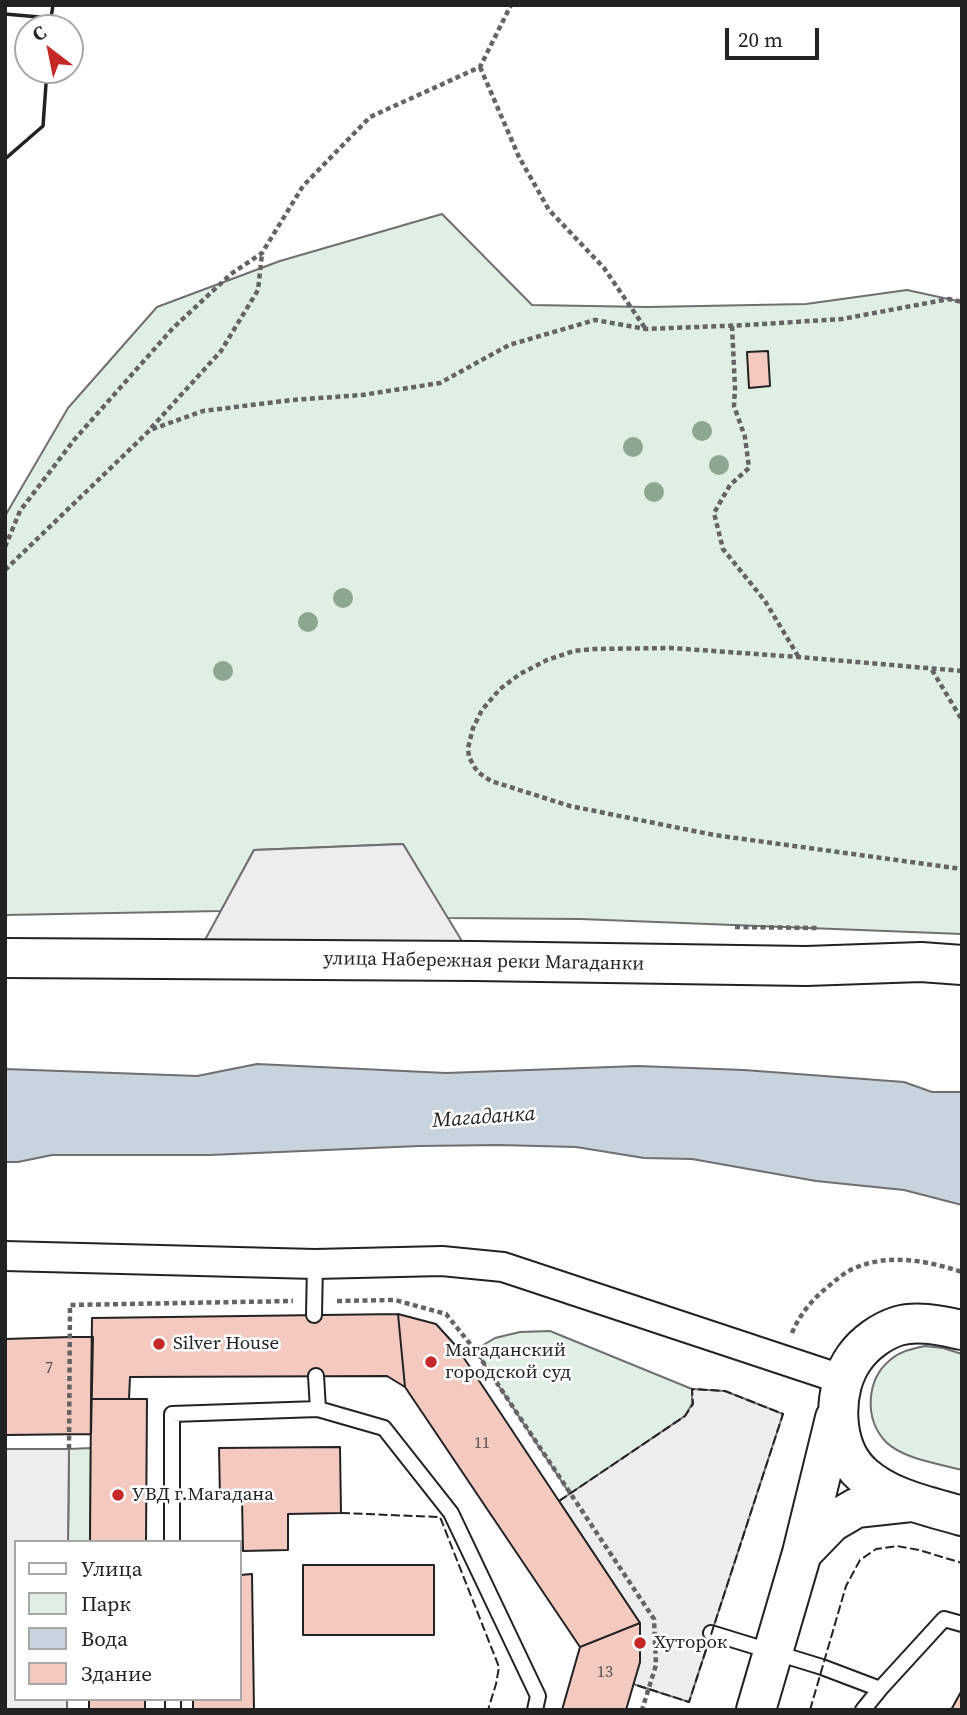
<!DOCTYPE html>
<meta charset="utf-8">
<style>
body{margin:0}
#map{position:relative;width:967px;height:1715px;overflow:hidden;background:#fff;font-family:"Source Serif 4",serif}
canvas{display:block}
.frame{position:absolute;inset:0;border:7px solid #222;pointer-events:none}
.legend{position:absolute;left:14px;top:1540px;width:228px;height:161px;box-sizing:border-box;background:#fff;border:2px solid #a7a7a7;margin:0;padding:9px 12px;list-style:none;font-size:21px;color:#222}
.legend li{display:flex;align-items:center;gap:14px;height:35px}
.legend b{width:35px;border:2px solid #a7a7a7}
.north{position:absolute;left:14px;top:14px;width:70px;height:70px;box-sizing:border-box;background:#fff;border:2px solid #a7a7a7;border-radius:50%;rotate:328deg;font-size:19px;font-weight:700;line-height:28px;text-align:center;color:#222}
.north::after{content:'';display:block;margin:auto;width:24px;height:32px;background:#c62828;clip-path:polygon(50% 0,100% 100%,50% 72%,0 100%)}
.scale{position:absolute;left:725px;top:28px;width:94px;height:32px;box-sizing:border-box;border:4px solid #222;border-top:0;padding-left:9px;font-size:21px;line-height:24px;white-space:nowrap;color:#222;-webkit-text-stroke:5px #fff;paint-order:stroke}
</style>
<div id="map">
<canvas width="967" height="1715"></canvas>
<div class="frame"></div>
<ul class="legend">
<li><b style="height:9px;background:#fff"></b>Улица</li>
<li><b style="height:19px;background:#e0efe3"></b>Парк</li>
<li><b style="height:19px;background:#c7d3dd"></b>Вода</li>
<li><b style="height:19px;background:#f3c9c0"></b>Здание</li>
</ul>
<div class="north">С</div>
<div class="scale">20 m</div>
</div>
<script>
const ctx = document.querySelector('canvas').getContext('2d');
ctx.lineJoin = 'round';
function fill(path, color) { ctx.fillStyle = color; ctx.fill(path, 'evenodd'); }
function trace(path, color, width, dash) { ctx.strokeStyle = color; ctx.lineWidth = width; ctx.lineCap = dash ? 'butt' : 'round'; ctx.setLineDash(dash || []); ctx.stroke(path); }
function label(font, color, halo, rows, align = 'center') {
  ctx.font = font + ' "Source Serif 4",serif'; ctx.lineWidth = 5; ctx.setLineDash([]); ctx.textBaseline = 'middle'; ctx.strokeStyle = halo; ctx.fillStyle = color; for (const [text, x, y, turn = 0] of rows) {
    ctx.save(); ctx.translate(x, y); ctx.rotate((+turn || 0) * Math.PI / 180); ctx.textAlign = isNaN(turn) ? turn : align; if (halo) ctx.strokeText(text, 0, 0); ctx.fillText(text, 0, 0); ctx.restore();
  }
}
const green = new Path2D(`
 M442 214 532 305 648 307 806 304 907 290 962 302V934L580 919 447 918 403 844 254 850 221 911 5 915V516L68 408 157 307 280 261Z
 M550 1331 692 1389 693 1404 685 1416 570 1494 475 1350 495 1338 520 1332Z
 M925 1346 943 1348 962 1354V1470C940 1464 903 1459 886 1442 864 1419 866 1380 890 1360 900 1351 912 1349 925 1346Z
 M91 1448 90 1542H68L69 1449Z`);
fill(green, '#e0efe3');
trace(green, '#6f6f6f', 2);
const parking = new Path2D(`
 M403 844 474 961 194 960 254 850Z
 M692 1389 725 1391 783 1414 689 1702 633 1684 640 1662V1623L559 1501 685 1416 692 1404Z
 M5 1449H69L68 1542H16V1699H67V1710H5Z`);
fill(parking, '#ededed');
trace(parking, '#6f6f6f', 2);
const water = new Path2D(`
 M257 1064 446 1073 638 1066 744 1070 904 1082 932 1092H962V1205L904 1190 816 1181 692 1159 644 1158 576 1147 499 1145 419 1146 210 1155H52L18 1162H5V1069L197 1076Z`);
fill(water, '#c7d3dd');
trace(water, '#6f6f6f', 2);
const building = new Path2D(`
 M768 351 770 386 749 388 747 352Z
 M398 1314 405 1387 387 1376 130 1377 129 1399H91L92 1318Z
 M398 1314 436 1324 456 1346 640 1623 580 1647 405 1387Z
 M70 1337H93L91 1434 5 1435V1339Z
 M91 1399H147L146 1542H90Z
 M340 1447 341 1513 288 1514V1550L243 1551 242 1498H220L219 1448Z
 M303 1565H434V1635H303Z
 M252 1574 254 1710H193V1699H240V1575Z
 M640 1623V1662L626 1710H562L580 1647Z
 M962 1690V1710H951Z
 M89 1699H145V1710H89Z`);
fill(building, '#f3c9c0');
trace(building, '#222', 2);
const lane = new Path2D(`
 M314 1315 315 1264
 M316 1376 318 1409 384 1428 451 1513 538 1696 535 1710
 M172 1542V1414L318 1409
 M711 1633 822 1667 880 1689 944 1619 962 1624
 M173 1699V1710
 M863 1710 880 1689`);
const street = new Path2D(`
 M5 1256 315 1264 442 1261 503 1267 844 1380`);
const secondary = new Path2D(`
 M5 958 474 961 806 966 921 962 962 965
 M962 1330C942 1326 918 1320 898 1326 882 1331 865 1343 855 1357 831 1389 832 1448 863 1475 890 1499 928 1506 962 1516
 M802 1553 832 1522 856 1508 911 1502
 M756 1710 802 1553 835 1418`);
trace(lane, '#222', 18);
trace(street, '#222', 32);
trace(secondary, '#222', 42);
trace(new Path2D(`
 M480 67 519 157 549 210 604 268 645 328
 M732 326 735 388 734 406 745 437 749 468 730 485 714 513 723 549 765 601 798 656
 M151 428 221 351 258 290 262 254
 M5 547 20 511 74 440 173 328 231 274 262 253 303 186 370 117 480 67 511 5
 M5 570 150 430 203 411 292 400 362 395 440 383 509 345 595 320 646 329 747 325 842 319 949 299 962 302
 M932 670 962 720
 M962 671 798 657 671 648 594 649 574 651 547 660 520 674 500 689 482 710 473 728 468 748 469 757 475 768 479 773 491 781 570 806 714 835 962 869
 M735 927 817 928
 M337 1301 395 1300 446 1314 475 1350 654 1619 656 1665 642 1710
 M792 1333C799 1316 810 1302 824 1290 834 1282 844 1272 855 1268 889 1253 928 1261 962 1272
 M69 1449 70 1305 293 1301`), '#646464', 4.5, [5, 3.5]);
trace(lane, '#fff', 14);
trace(street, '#fff', 28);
trace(secondary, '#fff', 38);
trace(new Path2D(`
 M559 1501 685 1416 693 1404 692 1389 725 1391 783 1414 689 1702 633 1684
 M341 1513 440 1517 499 1667 496 1684 488 1710
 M810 1710 846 1586 860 1560 876 1549 897 1546 919 1550 962 1563`), '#222', 2, [9, 3.5]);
trace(new Path2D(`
 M5 14 51 18 50 28
 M51 18 53 5
 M5 159 43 126 47 70`), '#222', 3.5);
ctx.fillStyle = '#8da692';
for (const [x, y] of [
 [702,431],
 [633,447],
 [719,465],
 [654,492],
 [343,598],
 [308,622],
 [223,671]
]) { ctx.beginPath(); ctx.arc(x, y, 10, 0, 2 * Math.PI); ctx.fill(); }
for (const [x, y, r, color] of [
 [159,1344,7,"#c62828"],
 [431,1362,7,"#c62828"],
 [118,1495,7,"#c62828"],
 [640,1643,7,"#c62828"]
]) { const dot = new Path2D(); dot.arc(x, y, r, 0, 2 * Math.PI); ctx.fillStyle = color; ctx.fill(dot); trace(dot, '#fff', 2.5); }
label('16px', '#564c4a', null, [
 ["7",49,1369],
 ["11",482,1444],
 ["13",605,1673]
]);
label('19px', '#222', '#fff', [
 ["улица Набережная реки Магаданки",484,962,1]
]);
label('19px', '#222', '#fff', [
 ["Silver House",173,1344],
 ["Магаданский",445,1351],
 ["городской суд",445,1373],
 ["УВД г.Магадана",132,1495],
 ["Хуторок",654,1643]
], 'left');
label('italic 21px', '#222', '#fff', [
 ["Магаданка",484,1118,-4]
]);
</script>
